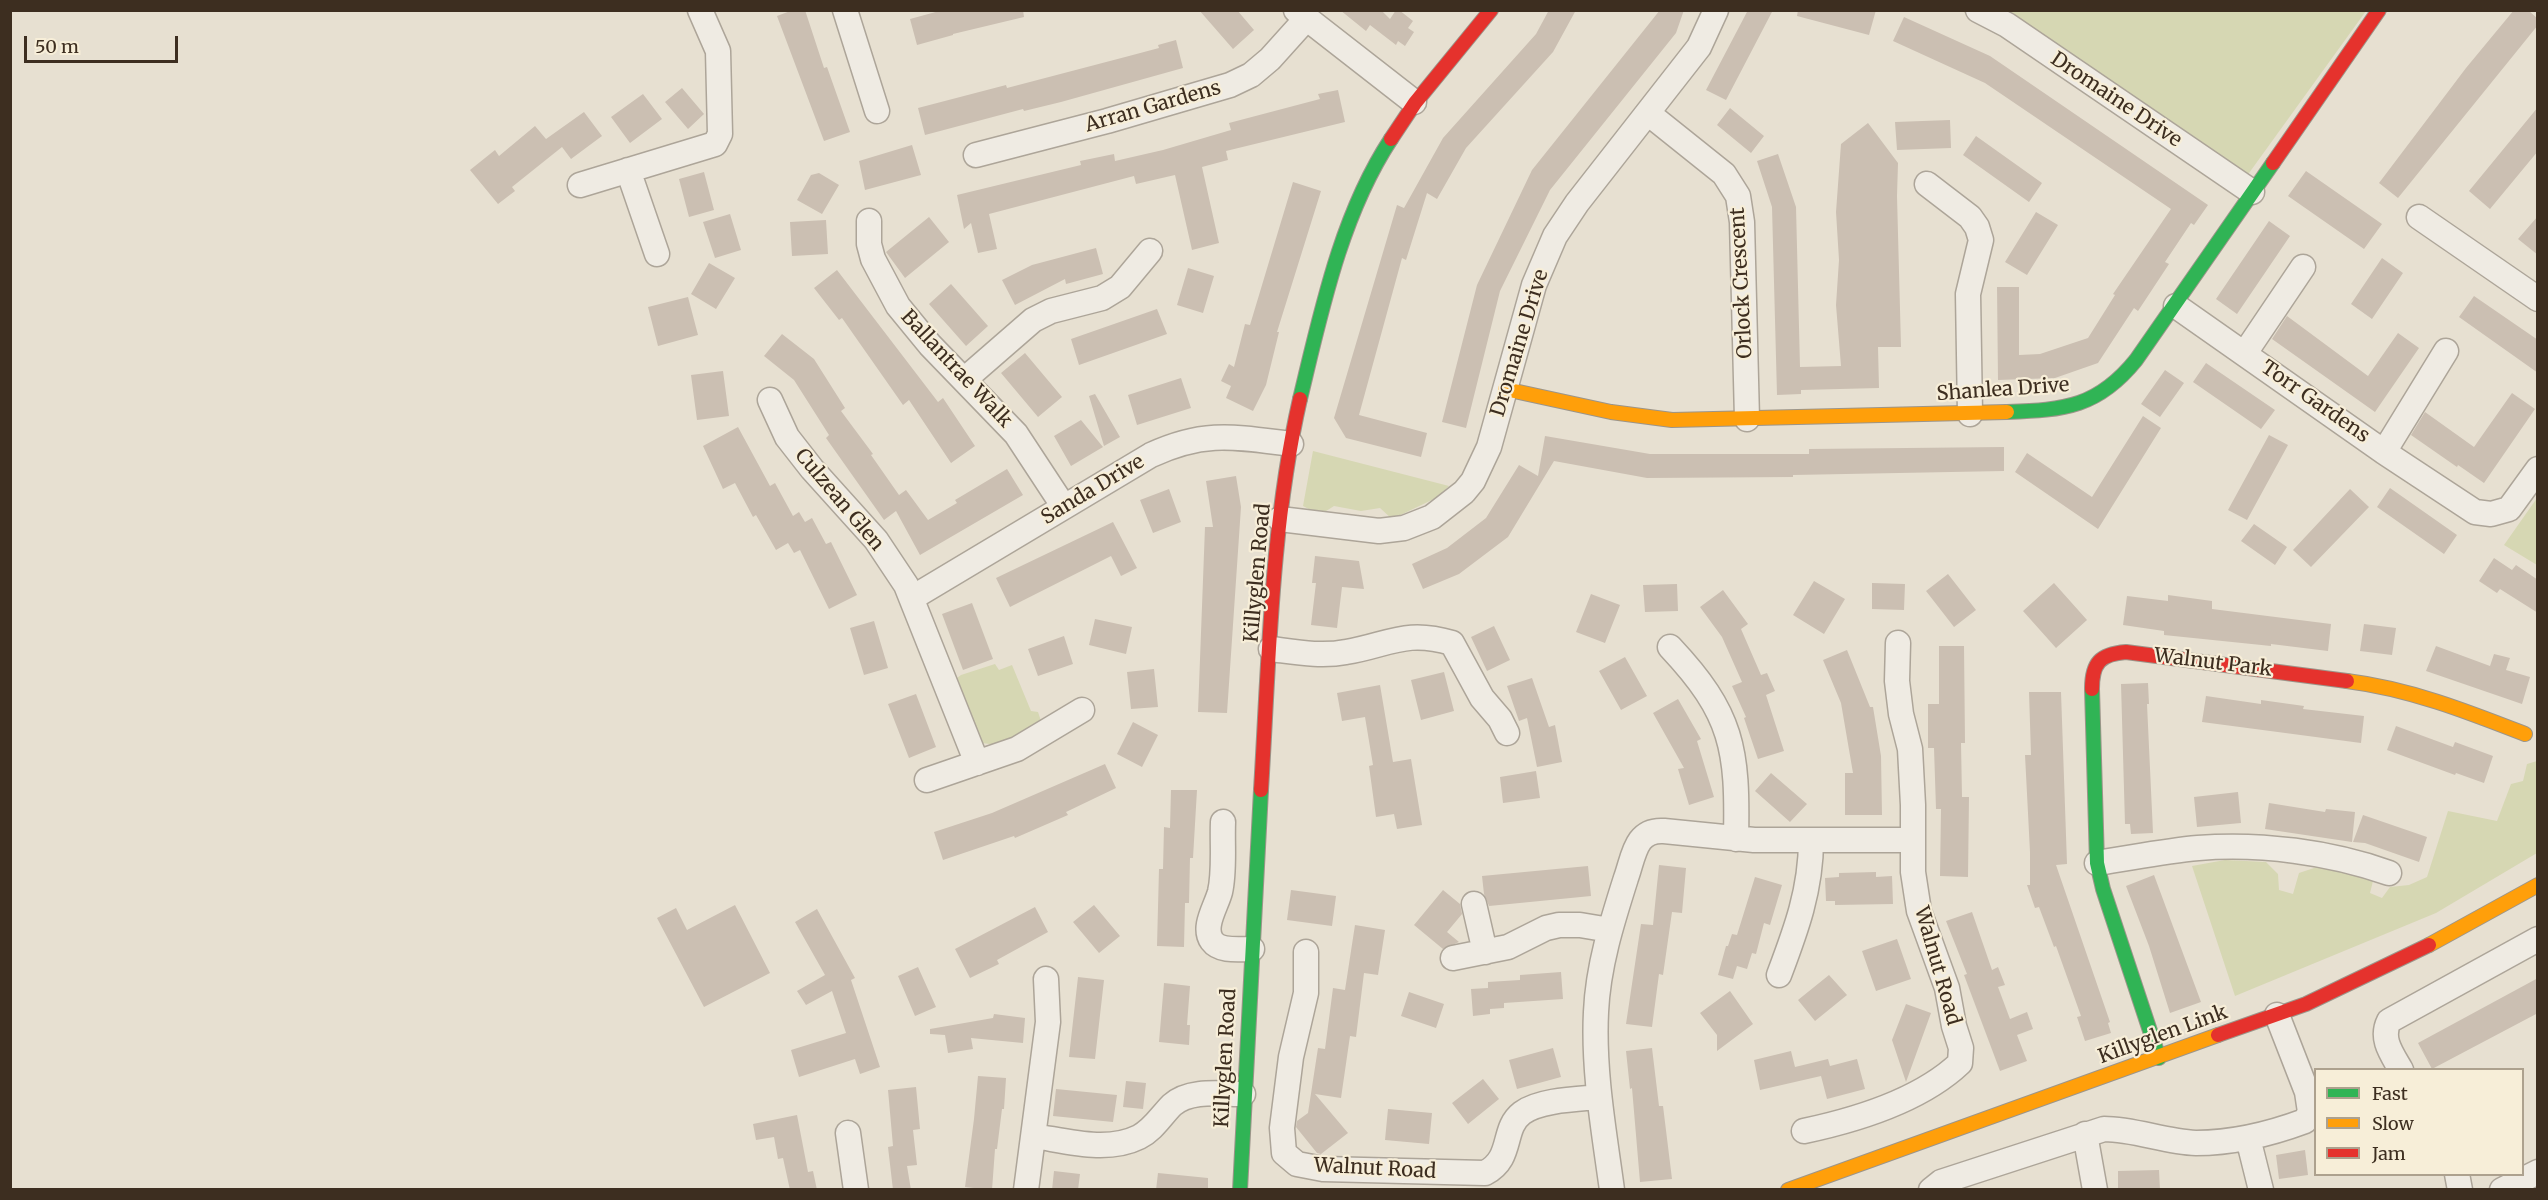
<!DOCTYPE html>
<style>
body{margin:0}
#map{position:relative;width:2548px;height:1200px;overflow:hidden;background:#e7e0d1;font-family:Merriweather,serif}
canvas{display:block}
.frame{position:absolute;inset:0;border:12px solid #3d2e20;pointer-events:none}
.legend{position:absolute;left:2314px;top:1068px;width:210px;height:108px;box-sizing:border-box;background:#f7eed8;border:2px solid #ada18e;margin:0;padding:8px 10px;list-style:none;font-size:18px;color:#3d2e20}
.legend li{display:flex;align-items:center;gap:12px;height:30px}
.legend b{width:30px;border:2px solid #ada18e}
.scale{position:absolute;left:24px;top:36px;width:154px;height:27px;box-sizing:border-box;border:3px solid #3d2e20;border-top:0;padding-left:8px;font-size:18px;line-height:21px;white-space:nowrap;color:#3d2e20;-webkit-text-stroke:4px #f7eed8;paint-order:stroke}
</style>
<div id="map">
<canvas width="2548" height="1200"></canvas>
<div class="frame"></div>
<ul class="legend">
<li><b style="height:8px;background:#30b455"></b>Fast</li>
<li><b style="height:8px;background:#ff9f0a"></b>Slow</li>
<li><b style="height:8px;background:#e5322d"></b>Jam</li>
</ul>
<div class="scale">50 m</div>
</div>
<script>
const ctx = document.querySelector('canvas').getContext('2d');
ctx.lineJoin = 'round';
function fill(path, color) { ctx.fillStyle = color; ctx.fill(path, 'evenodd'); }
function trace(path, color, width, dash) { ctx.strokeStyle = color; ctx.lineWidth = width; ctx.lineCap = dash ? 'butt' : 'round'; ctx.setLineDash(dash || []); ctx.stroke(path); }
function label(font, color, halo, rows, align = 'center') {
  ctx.font = font + ' Merriweather,serif'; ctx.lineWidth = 4.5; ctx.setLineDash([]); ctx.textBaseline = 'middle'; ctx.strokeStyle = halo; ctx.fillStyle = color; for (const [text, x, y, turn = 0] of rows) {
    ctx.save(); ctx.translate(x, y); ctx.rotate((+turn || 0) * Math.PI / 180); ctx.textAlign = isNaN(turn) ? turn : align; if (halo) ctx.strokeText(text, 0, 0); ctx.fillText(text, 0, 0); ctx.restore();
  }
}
fill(new Path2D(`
 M1962 11H2366L2244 180Z
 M1313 451 1449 486 1436 498 1392 519 1380 508 1361 511 1334 506 1320 515 1303 506Z
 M2537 498V565L2504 545Z
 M995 664 999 670 1012 665 1031 711 1038 712 1041 721 1009 746 1006 739 997 745 982 743 954 680 961 675Z
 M2537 761V853L2436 913 2235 996 2192 866 2225 860 2266 862 2278 874 2279 890 2293 894 2299 873 2320 866 2373 881 2370 893 2382 898 2390 887 2409 885 2427 877 2448 811 2497 821 2511 784 2523 781 2527 764Z`), '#d6d7b3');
fill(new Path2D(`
 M793 10H805L824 68 827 67 850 132 824 141 777 16Z
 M943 10H1023L1024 17 953 34V35L917 45 910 19Z
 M1199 10H1237L1254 30 1233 49Z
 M1340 10H1381L1390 19 1396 10H1399L1413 21 1408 28 1414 32 1405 46 1398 41 1396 45 1370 25 1366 31Z
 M1549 10H1576L1553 52 1466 148 1437 199 1427 193 1406 260 1402 258 1359 415 1427 433 1421 457 1346 438 1334 418 1397 205 1404 208 1443 138 1536 34Z
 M1660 10H1684L1676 33 1550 190 1500 291 1466 428 1442 422 1477 285 1532 170Z
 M1748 10H1773L1726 100 1706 90Z
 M1798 10H1876L1869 35 1797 16Z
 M2514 10H2528L2538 19V25L2398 198 2379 183 2466 68Z
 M1904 17 1990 56 2208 205 2194 225 2191 223 2165 262 2169 264 2138 311 2134 308 2098 363 2055 378 1998 380 1997 287H2019V355L2040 354 2088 338 2115 295 2113 294 2171 209 1985 83 1893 41Z
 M1176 40 1183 68 1061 102 1024 111 1023 109 925 135 918 108 1006 85 1007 88 1129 56 1159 48 1158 45Z
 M682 88 704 114 688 129 665 102Z
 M1338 90 1345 122 1226 151 1228 160 1202 167 1219 243 1192 250 1175 175 1136 184 1134 176 989 214 997 249 978 253 971 223 964 229 957 195 1081 165 1080 161 1114 154 1115 161 1163 150 1231 130 1229 123 1320 99 1318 94Z
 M643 94 662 119 630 143 611 117Z
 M2538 107V151L2490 209 2469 191Z
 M1730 108 1764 136 1751 153 1717 125Z
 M584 112 602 136 571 159 562 147 512 187 515 191 498 204 470 170 495 150 499 156 535 126 546 139Z
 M1950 120 1951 148 1897 150 1895 122Z
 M1868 123 1898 163 1897 196 1901 347H1878L1879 388 1801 390V394L1777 395 1772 207 1757 161 1778 154 1796 207 1800 367 1841 366 1836 305 1839 260 1836 212 1841 144Z
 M1976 136 2042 183 2029 202 1963 155Z
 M912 145 921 175 865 190 859 161Z
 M2306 171 2382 224 2364 249 2288 196Z
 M704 172 714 210 689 217 679 179Z
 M819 173 839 185 822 214 797 200 811 175Z
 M1293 182 1321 191 1277 332H1279L1266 385 1253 411 1226 398 1231 386 1221 381 1229 364 1234 367 1245 324 1250 325Z
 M2036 212 2058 225 2027 275 2005 262Z
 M730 214 741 250 715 258 703 222Z
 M2538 216V255L2518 239Z
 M929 217 949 242 905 278 886 252Z
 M826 220 828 254 792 256 790 222Z
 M2269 221 2290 236 2237 314 2216 299Z
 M1096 248 1103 274 1066 284 1065 279 1015 305 1002 280 1032 265Z
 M2382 258 2403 273 2372 319 2351 304Z
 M709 263 735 278 716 309 691 294Z
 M1188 268 1214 276 1203 313 1177 305Z
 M837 270 938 402 943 398 975 446 951 463 909 400 903 405 842 318 839 320 814 288Z
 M951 284 988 326 966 346 929 304Z
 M2474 296 2538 340V373L2459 317Z
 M688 297 698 335 658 346 648 307Z
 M1157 309 1167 334 1079 365 1071 339Z
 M2287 316 2368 376 2398 333 2419 348 2375 412 2272 339Z
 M782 334 814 359 845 408 841 411 873 454 871 455 899 495 906 490 928 520 957 503 955 500 1007 469 1023 495 920 555 896 511 884 520 826 438 829 435 794 380 764 356Z
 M1025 353 1062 397 1038 417 1001 373Z
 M2206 363 2275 410 2261 429 2193 382Z
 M2165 370 2184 383 2160 417 2141 404Z
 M723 371 729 416 697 420 691 375Z
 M1181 378 1191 408 1137 425 1128 395Z
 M2512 393 2535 409 2484 483 2458 465 2457 467 2411 435 2425 412 2474 447Z
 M1095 394 1120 437 1104 446 1089 396Z
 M2143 416 2161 428 2098 529 2015 472 2027 453 2092 497Z
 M1081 420 1103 447 1071 466 1054 436Z
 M738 427 770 486 775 483 793 516 799 512 805 522 812 518 826 544 831 542 857 595 829 609 800 550 794 553 788 543 776 550 756 515 753 517 735 483 723 489 703 446Z
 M2269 435 2288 445 2247 520 2228 510Z
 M1545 436 1650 454H1809V449L2004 447V471L1793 475V477L1647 478 1554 461 1508 537 1459 574 1423 589 1412 564 1447 548 1486 518 1519 465 1538 476Z
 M1236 476 1241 507 1227 713 1198 712 1205 527H1213L1206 481Z
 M2390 488 2457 535 2444 554 2377 507Z
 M1169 489 1181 522 1153 533 1140 500Z
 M2350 489 2369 507 2311 567 2293 550Z
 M1113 522 1137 568 1121 576 1111 556 1010 607 996 578Z
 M2254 524 2287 547 2275 565 2241 541Z
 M1315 556 1359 561 1364 589 1342 587 1337 628 1311 625 1316 583H1312Z
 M2494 558 2512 570 2516 565 2538 580V613L2500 589 2497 593 2479 581Z
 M1948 574 1976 610 1954 627 1926 591Z
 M1814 581 1845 599 1824 634 1793 615Z
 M1872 583 1905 584 1904 610 1872 609Z
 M2054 583 2087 620 2056 648 2023 611Z
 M1677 584 1678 611 1645 612 1643 585Z
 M1723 590 1748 624 1741 629 1761 675 1767 673 1775 691 1766 695 1784 751 1758 759 1744 718 1746 717 1732 686 1742 682 1722 637 1700 607Z
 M1591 594 1620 605 1605 643 1576 632Z
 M2168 595 2212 601V609L2331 624 2328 651 2271 644V646L2164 635V631L2123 625 2127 596 2168 601Z
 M972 603 993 659 963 670 942 614Z
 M1095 619 1132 627 1126 654 1089 645Z
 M874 621 888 668 864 675 850 628Z
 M2364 624 2396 628 2392 655 2360 651Z
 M1494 626 1510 660 1487 671 1471 637Z
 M1064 636 1073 664 1038 676 1028 649Z
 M1939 646H1964L1965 743H1961L1962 797H1969L1968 877 1940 876 1941 809H1936L1934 748H1928V704H1939Z
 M2436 646 2490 666 2494 654 2510 658 2506 670 2530 677 2522 704 2426 671Z
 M1847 650 1870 707H1873L1881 756 1882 815H1845V773H1853L1841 703 1823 660Z
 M1625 657 1647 696 1621 710 1599 671Z
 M1154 669 1158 707 1131 709 1127 672Z
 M1444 672 1454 711 1421 720 1411 680Z
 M1532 678 1549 727 1555 725 1562 762 1537 767 1527 718 1519 721 1507 686Z
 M2148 683 2149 704H2147L2153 833 2131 834 2130 824H2125L2121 684Z
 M1380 685 1393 762 1411 759 1422 825 1397 829 1394 814 1376 817 1369 766 1373 765 1365 717 1342 721 1337 693Z
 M2029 692H2061L2067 864 2056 865 2110 1022 2108 1023 2111 1033 2085 1041 2077 1017 2081 1016 2056 946 2054 947 2039 907 2035 908 2027 885H2030V852L2025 755H2031Z
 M916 694 936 747 909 758 888 704Z
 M2206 696 2261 704V700L2304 706 2303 709 2364 716 2361 743 2202 722Z
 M1678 699 1701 739 1697 741 1714 797 1689 805 1678 769 1684 768 1653 713Z
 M1133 722 1158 735 1142 767 1117 754Z
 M2396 726 2453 747 2455 742 2493 756 2484 783 2456 773 2455 775 2387 750Z
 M1105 764 1116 788 1066 812 1068 815 1015 838 1014 836 943 860 934 832 992 813Z
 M1536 771 1540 798 1503 803 1500 777Z
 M1771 773 1807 804 1790 822 1755 791Z
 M1171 790H1197L1193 858H1190L1189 903H1185L1184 947 1157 946 1159 869H1163L1164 827 1170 828Z
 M2238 792 2241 823 2197 827 2194 797Z
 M2269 803 2325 812 2326 809 2355 812 2352 842 2265 829Z
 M2363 815 2427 837 2419 862 2365 843 2353 842Z
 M1659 865 1686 868 1682 913 1672 912 1663 975 1659 974 1652 1027 1626 1024 1641 924 1653 925Z
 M1588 866 1591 896 1489 906 1484 894 1482 876Z
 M1876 872V877L1892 876 1893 904 1835 905V901H1826L1825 878 1839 877V873Z
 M2154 875 2201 1002 2170 1013 2149 946 2126 886Z
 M1755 877 1782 885 1770 925 1764 923 1756 954 1752 953 1747 969 1737 966 1733 979 1718 975 1726 946H1728L1732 934 1737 935Z
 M1291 890 1336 896 1332 926 1287 920Z
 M1443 890 1460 904 1462 914 1447 932 1459 942 1443 949 1414 925Z
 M735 905 770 973 704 1007 657 918 676 908 687 930Z
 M1094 905 1120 936 1099 953 1073 922Z
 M1035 907 1048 932 997 960 999 964 970 978 955 949Z
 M817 909 855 978 851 980 880 1067 860 1074 855 1059 799 1077 791 1050 846 1033 832 991 806 1005 797 991 825 975 795 922Z
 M1972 912 1992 970 1998 967 2005 985 1998 987 2010 1019 2027 1012 2033 1029 2017 1035 2027 1061 2000 1071 1964 975 1967 974 1946 921Z
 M1355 925 1385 930 1378 975 1364 973 1356 1037 1350 1036 1341 1098 1315 1094 1348 1133 1321 1154 1317 1153 1296 1127 1297 1121 1308 1113 1318 1048 1325 1049 1333 988 1345 990Z
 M1897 939 1911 979 1876 991 1862 951Z
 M918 967 936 1007 915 1016 898 976Z
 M1561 972 1563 999 1504 1003V1008L1490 1009V1014L1473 1016 1471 989 1488 988V982L1520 980V975Z
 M1829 975 1847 995 1815 1021 1798 1000Z
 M1078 977 1104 980 1095 1059 1069 1057Z
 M2538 978V1013L2432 1069 2418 1043Z
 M1164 983 1190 986 1187 1025H1190L1189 1045 1159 1042Z
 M1730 991 1753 1024 1717 1051V1035L1700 1013Z
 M1409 992 1444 1004 1436 1028 1401 1016Z
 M1906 1004 1931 1013 1906 1082 1892 1040Z
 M994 1014 1025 1018 1023 1043 971 1038 973 1049 948 1053 945 1035 930 1034V1029L993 1018Z
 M1553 1048 1561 1077 1517 1089 1509 1060Z
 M1652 1048 1659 1106H1663L1672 1179 1640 1182 1632 1088 1630 1089 1626 1051Z
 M1791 1051 1795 1067 1828 1059 1830 1066 1857 1059 1865 1089 1827 1099 1821 1076 1760 1090 1754 1060Z
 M978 1076 1006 1078 1004 1109H1002L997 1149H995L992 1190 965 1187 974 1119Z
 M1483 1079 1499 1099 1468 1124 1452 1103Z
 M1126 1081 1146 1083 1143 1109 1123 1107Z
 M916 1087 920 1129 913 1130 917 1165 907 1166 911 1190H893L888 1147 893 1146 888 1090Z
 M1056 1089 1117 1095 1113 1122 1053 1116Z
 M1388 1109 1432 1113 1429 1144 1385 1140Z
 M797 1115 808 1172 813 1171 817 1190H790L783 1158 778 1159 774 1137 756 1140 753 1124Z
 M2305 1150 2308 1175 2279 1179 2276 1155Z
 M2159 1170 2160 1190H2118V1171Z
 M1054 1171 1080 1174 1078 1190H1052Z
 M1158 1173 1208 1178V1190H1156Z`), '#cbbfb2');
const street = new Path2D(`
 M845 10 877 111
 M1296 10 1414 102
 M1978 10 2007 25 2252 192
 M1649 114 1724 174 1738 196 1742 222 1747 419
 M976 155 1107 121 1230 85 1251 75 1270 59 1306 19
 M628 170 657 254
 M1927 184 1970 217 1977 227 1981 240 1968 294 1970 414
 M580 185 715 144 720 134 718 51 700 10
 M2419 217 2538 299
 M869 221V244L873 259 898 306 930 345 1016 434 1064 507
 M2176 306 2384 452 2475 512 2491 514 2509 509 2538 469
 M2245 353 2303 267
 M964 380 1033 320 1051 311 1102 298 1120 287 1150 251
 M770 400 787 437 812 469 876 540 906 585 977 763
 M2384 452 2446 351
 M1280 519 1379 531 1404 528 1432 517 1464 492 1473 481 1489 447 1534 285 1555 236 1577 203 1699 47 1716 10
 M912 598 1151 455C1205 430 1235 437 1291 444
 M1670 647C1733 714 1738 749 1736 839
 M1271 649C1295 652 1321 657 1346 652 1389 645 1405 629 1452 643L1482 698 1500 719 1507 733
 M927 780 1017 749 1082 710
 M1223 822C1222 844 1225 871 1220 892 1216 907 1202 927 1212 941 1220 952 1240 949 1252 949
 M2097 863C2131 858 2164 851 2198 848 2260 843 2330 852 2389 873
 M1474 904 1485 952
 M1306 952V993L1291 1057 1282 1128 1284 1153 1297 1164 1323 1169 1485 1173C1514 1158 1501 1129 1522 1113 1539 1100 1578 1099 1599 1097
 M1453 958 1508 947 1546 928 1559 925H1580L1610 930
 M1779 975C1796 930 1811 890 1811 840
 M2401 1070C2392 1054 2380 1039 2389 1021L2538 939
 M1804 1131C1856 1120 1921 1100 1960 1063L1961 1048 1954 1026 1947 988 1919 911 1913 872V805L1910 749 1901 714 1897 681 1898 643
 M848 1133 856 1190
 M2085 1134 2095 1190
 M1034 1136C1067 1141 1107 1153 1139 1137 1153 1130 1161 1116 1172 1105 1190 1089 1221 1094 1243 1094
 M2248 1138 2261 1190
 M2457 1174 2460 1190
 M1026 1190 1048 1022 1046 979
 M1612 1190C1604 1131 1593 1071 1596 1012 1598 966 1612 922 1626 878 1634 856 1635 829 1664 831L1754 840H1912
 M1931 1190 1941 1182 2104 1129C2135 1129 2165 1142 2196 1143 2233 1143 2270 1134 2305 1121L2310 1112 2307 1092 2277 1015
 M2502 1190 2538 1172`);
const fast = new Path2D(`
 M1300 399C1321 312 1341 215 1391 139
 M2007 412C2065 410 2098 407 2136 360L2273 163
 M2092 689 2097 863 2103 889 2159 1058
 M1240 1190 1261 790`);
const slow = new Path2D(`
 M1505 389 1611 412 1672 420 2007 412
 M2347 681C2410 689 2466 711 2525 734
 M2429 945 2538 885
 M1788 1190 2218 1035`);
const jam = new Path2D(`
 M1391 139 1415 103 1491 10
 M2273 163 2379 10
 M2092 689C2092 663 2100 654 2126 652L2347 681
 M1261 790C1269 660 1271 526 1300 399
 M2218 1035 2306 1004 2429 945`);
trace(street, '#ada599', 27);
trace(fast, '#9c958a', 16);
trace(slow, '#9c958a', 16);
trace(jam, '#9c958a', 16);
trace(street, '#efebe3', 24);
trace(fast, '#30b455', 14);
trace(slow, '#ff9f0a', 14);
trace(jam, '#e5322d', 14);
label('20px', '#3d2e20', '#f7eed8', [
 ["Dromaine Drive",2116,100,34],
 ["Arran Gardens",1153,107,-16],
 ["Orlock Crescent",1742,283,-93],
 ["Dromaine Drive",1520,343,-73],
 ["Ballantrae Walk",956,369,47],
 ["Shanlea Drive",2003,390,-4],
 ["Torr Gardens",2315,402,35],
 ["Sanda Drive",1093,490,-31],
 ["Culzean Glen",839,500,50],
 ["Killyglen Road",1258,573,-85],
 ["Walnut Park",2213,663,7],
 ["Walnut Road",1937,966,74],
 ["Killyglen Link",2163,1035,-20],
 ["Killyglen Road",1226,1058,-87],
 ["Walnut Road",1375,1169,3]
]);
</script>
